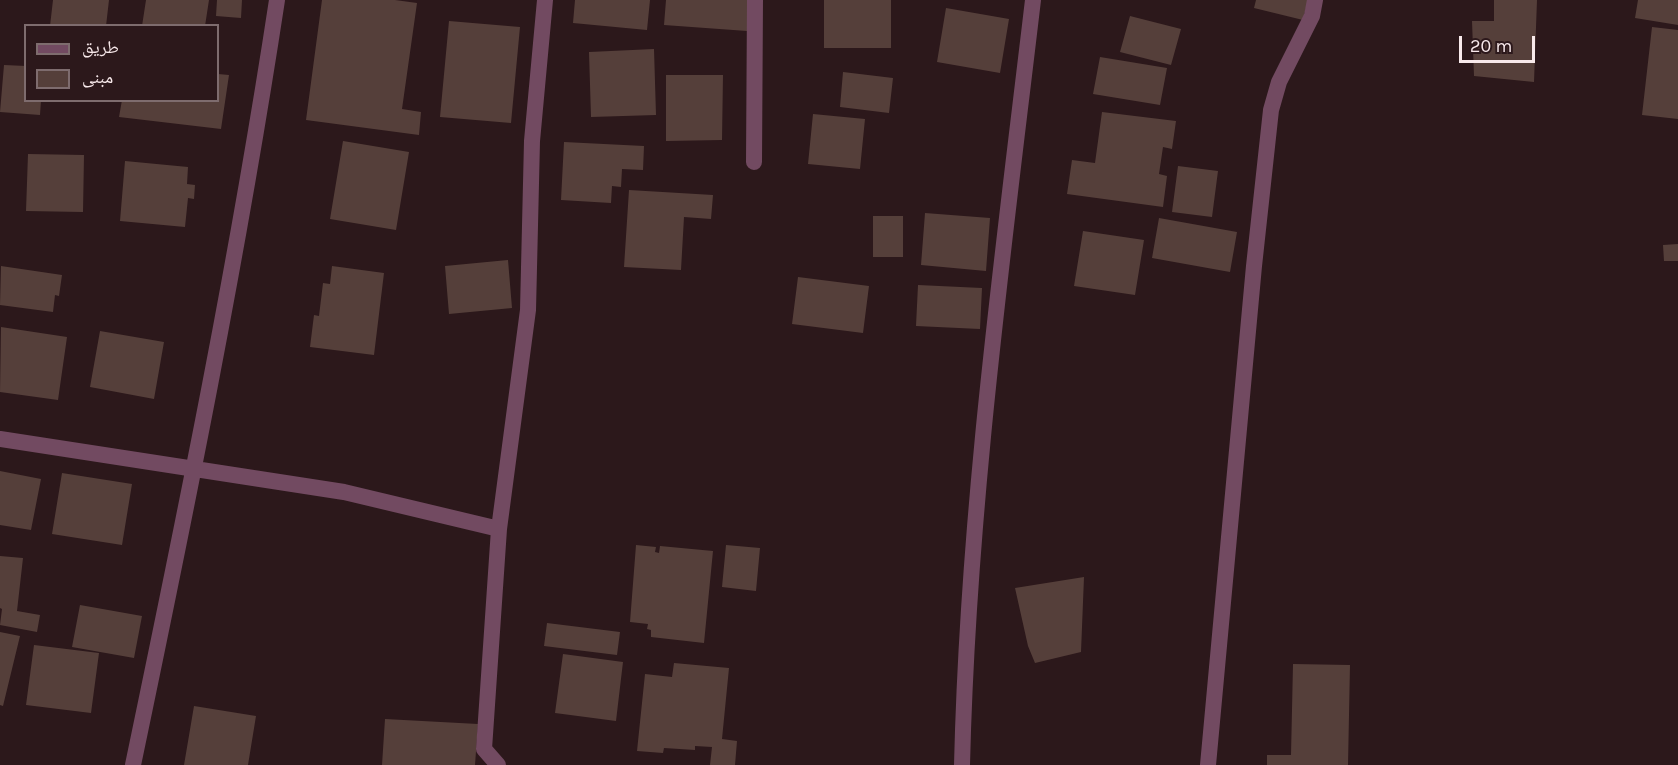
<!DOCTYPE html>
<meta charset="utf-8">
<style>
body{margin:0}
#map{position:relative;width:1678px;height:765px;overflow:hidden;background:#2c181b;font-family:Karla,"Noto Naskh Arabic",sans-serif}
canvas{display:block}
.legend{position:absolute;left:24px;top:24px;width:195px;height:78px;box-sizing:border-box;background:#2c181b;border:2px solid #7e6c6e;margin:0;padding:8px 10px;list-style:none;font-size:18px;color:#f8e9eb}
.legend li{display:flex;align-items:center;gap:12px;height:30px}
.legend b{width:30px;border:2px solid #7e6c6e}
.scale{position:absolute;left:1459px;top:36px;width:76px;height:27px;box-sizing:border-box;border:3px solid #f8e9eb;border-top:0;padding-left:8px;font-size:18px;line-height:21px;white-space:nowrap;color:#f8e9eb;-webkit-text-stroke:4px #2c181b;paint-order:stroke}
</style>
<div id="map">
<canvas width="1678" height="765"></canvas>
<ul class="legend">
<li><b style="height:8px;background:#724a61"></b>طريق</li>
<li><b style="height:16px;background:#553f3a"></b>مبنى</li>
</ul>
<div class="scale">20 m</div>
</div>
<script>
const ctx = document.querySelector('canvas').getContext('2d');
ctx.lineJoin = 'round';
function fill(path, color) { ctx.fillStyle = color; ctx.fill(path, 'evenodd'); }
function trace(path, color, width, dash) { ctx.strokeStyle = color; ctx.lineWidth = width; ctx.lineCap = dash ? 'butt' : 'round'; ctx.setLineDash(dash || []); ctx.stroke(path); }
fill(new Path2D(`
 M53 0H109L106 26H50Z
 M146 0H209L205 26H142Z
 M217 0H242L241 18 216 16Z
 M322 0H395L417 3 402 109 421 112 419 135 306 120Z
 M575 0H650L647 30 573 23Z
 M666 0H750L747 31 664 25Z
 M824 0H891V48H824Z
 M1256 0H1308L1303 20 1254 8Z
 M1494 0H1537L1534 82 1474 76 1472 21H1494Z
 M1638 0H1678V25L1635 18Z
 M946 8 1009 19 1000 73 937 62Z
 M1130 16 1181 29 1171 65 1120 52Z
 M449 21 520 27 511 123 440 117Z
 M1652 27 1678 30V119L1642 115Z
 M654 49 656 115 591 117 589 52Z
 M1100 57 1167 68 1160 105 1093 94Z
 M4 65 26 66V100H41L40 115 0 112Z
 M843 72 893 78 889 113 840 107Z
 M218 74 229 75 221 129 119 117 122 100H218Z
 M666 75H723L722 140 666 141Z
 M1102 112 1176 121 1172 149 1163 147 1159 174 1167 176 1163 207 1067 194 1072 160 1095 163Z
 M813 114 865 119 860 169 808 164Z
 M343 141 409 152 396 230 330 219Z
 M564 142 644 146 643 170 622 169 621 187 612 186 611 203 561 200Z
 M28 154 84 155 83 212 26 211Z
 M125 161 188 167 187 184 195 185 194 199 188 198 185 227 120 221Z
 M1178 166 1218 171 1212 217 1172 212Z
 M629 190 713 195 711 219 684 217 681 270 624 267Z
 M925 213 990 218 986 271 921 265Z
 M873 216H903V257H873Z
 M1159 218 1237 232 1230 272 1152 258Z
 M1083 231 1144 240 1135 295 1074 286Z
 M1678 244V261H1664L1663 245Z
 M508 260 512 308 449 314 445 266Z
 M1 266 62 275 59 296 55 295 53 312 0 305Z
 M332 266 384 273 374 355 310 347 314 315 319 316 323 283 330 284Z
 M798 277 869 286 863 333 792 324Z
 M918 285 982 288 980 329 916 326Z
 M1 327 67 337 58 400 0 392Z
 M100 331 164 342 154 399 90 387Z
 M0 471 41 479 31 530 0 525Z
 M62 473 132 484 122 545 52 534Z
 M636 545 656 547 655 552 659 553 660 546 713 551 704 643 651 637V630L647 629 648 624 630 622Z
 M726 545 760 548 756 591 722 587Z
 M0 556 23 558 17 611 40 615 37 632 0 625 2 609 0 608Z
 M1084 577 1081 652 1035 663 1028 646 1015 588Z
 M80 605 142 616 134 658 72 647Z
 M547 623 620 632 617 655 544 646Z
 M0 632 20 636 3 706 0 705Z
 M34 645 99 653 91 713 26 705Z
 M563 654 623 662 616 721 555 713Z
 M674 663 729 668 722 739 737 741 735 765H710L712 747 695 746V750L664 748 663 753 637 751 645 674 672 677Z
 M1293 664 1350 665 1348 765H1267V755H1291Z
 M194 706 256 716 248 765H184Z
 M385 719 478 724 475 765H382Z`), '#553f3a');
trace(new Path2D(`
 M754 162 755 0
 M0 439 344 492 499 529
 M133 765C186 511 238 257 277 0
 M498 765 484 749 499 529 528 310 532 141 545 0
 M962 765C968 509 1003 254 1033 0
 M1208 765 1254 266 1271 110 1279 82 1312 16 1315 0`), '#724a61', 16);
</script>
